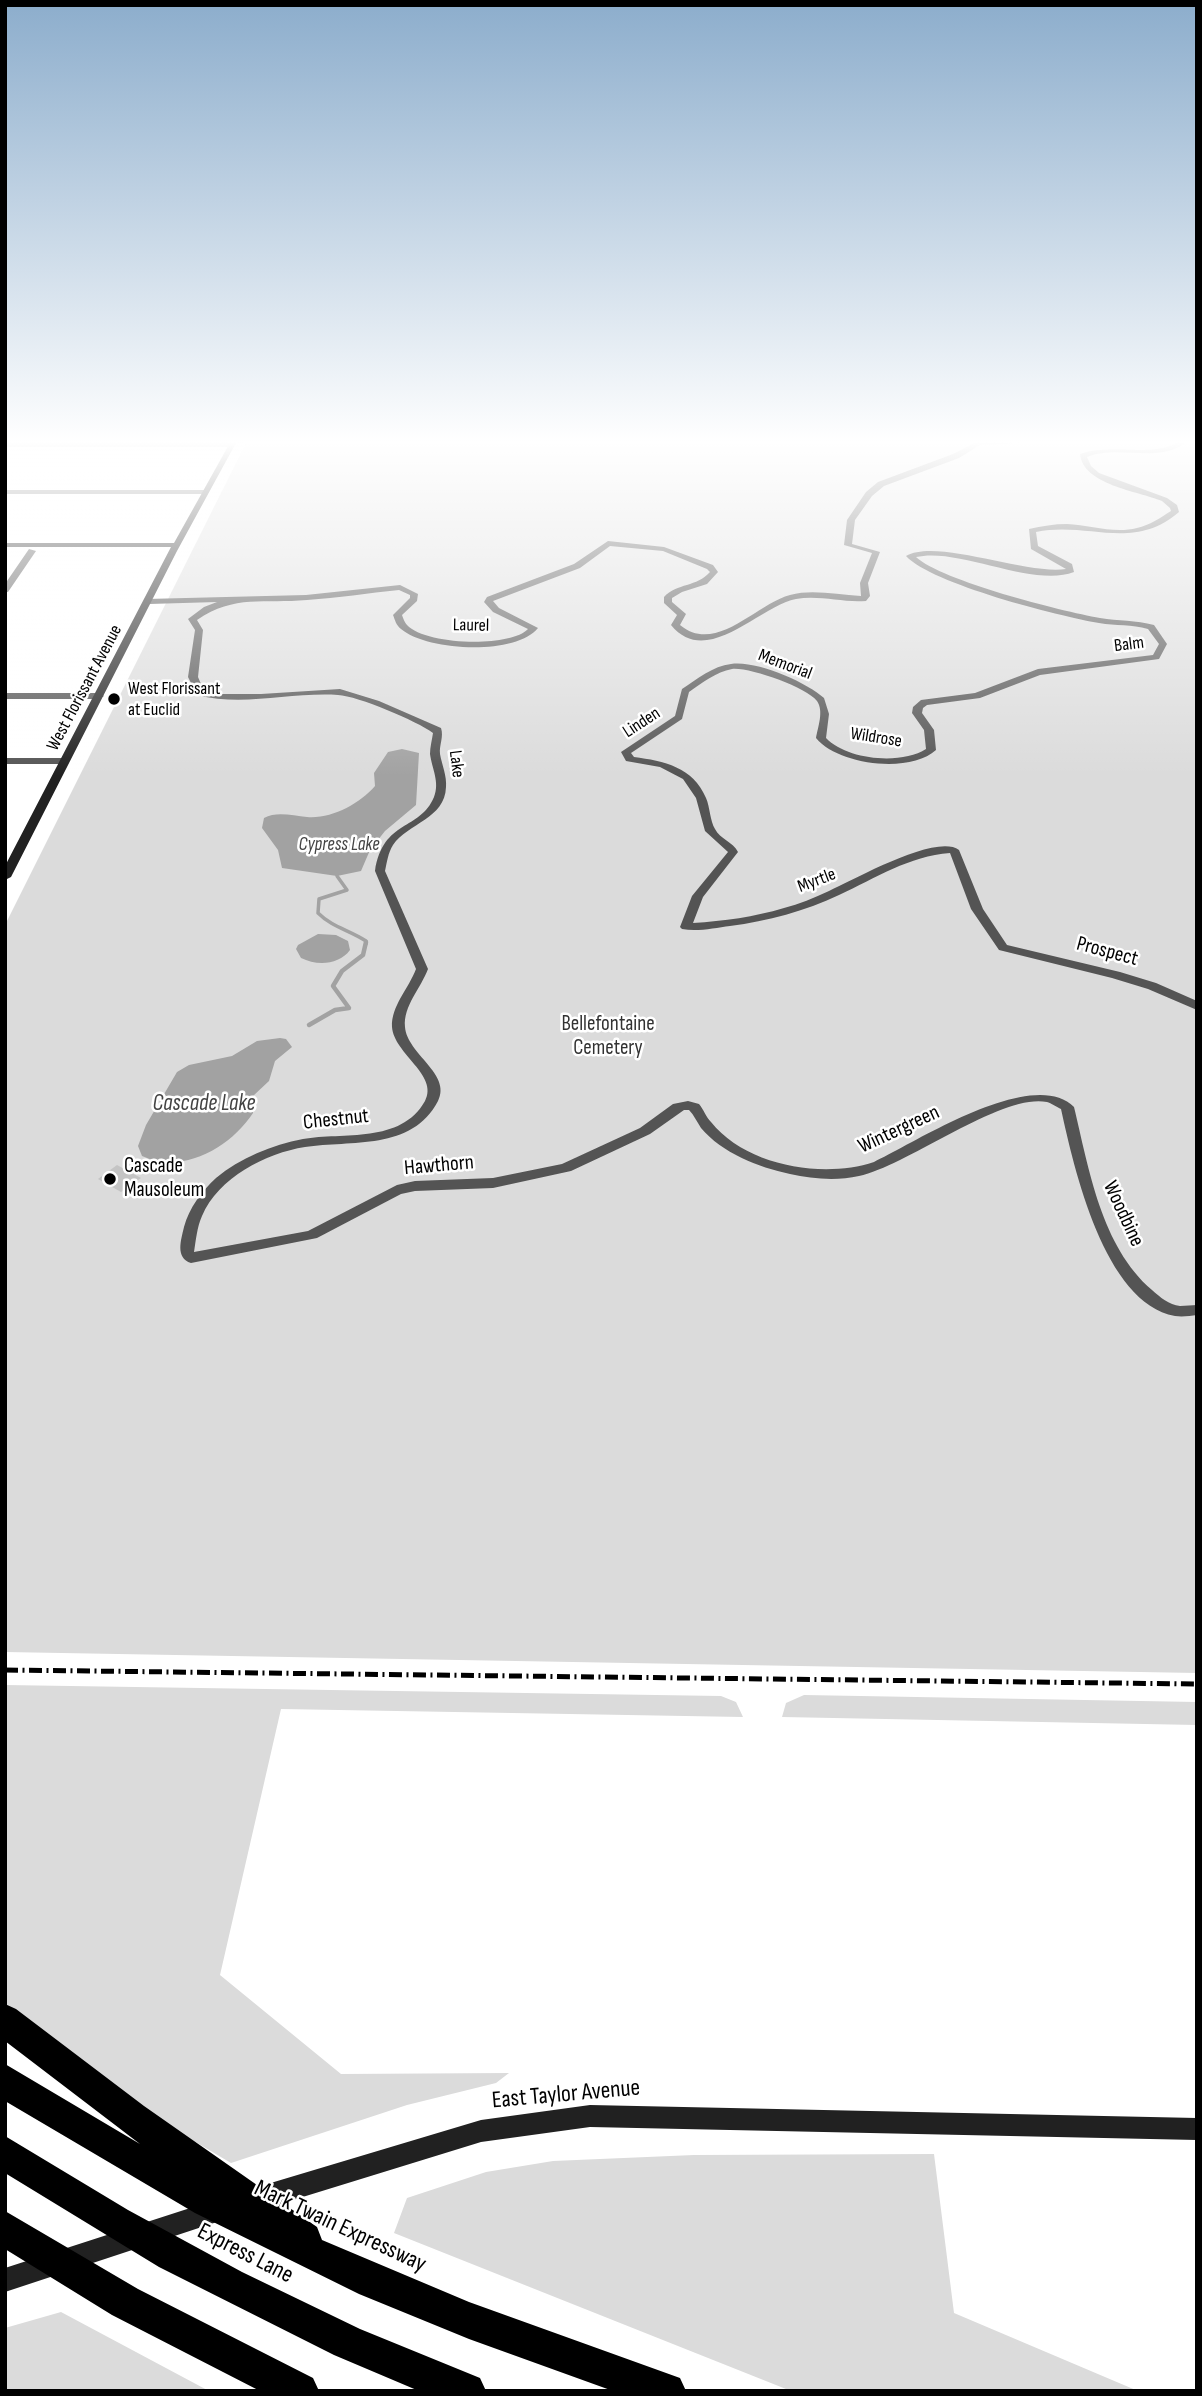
<!DOCTYPE html>
<style>
body{margin:0}
#map{position:relative;width:1202px;height:2396px;overflow:hidden;background:#fff;font-family:"Sofia Sans Condensed",sans-serif}
canvas{display:block}
.frame{position:absolute;inset:0;border:7px solid #000;pointer-events:none}
</style>
<div id="map">
<canvas width="1202" height="2396"></canvas>
<div class="frame"></div>
</div>
<script>
const ctx = document.querySelector('canvas').getContext('2d');
ctx.lineJoin = 'round';
function fill(path, color) { ctx.fillStyle = color; ctx.fill(path, 'evenodd'); }
function trace(path, color, width, dash) { ctx.strokeStyle = color; ctx.lineWidth = width; ctx.lineCap = dash ? 'butt' : 'round'; ctx.setLineDash(dash || []); ctx.stroke(path); }
function label(font, color, halo, rows, align = 'center') {
  ctx.font = font + ' "Sofia Sans Condensed",sans-serif'; ctx.lineWidth = 5; ctx.setLineDash([]); ctx.textBaseline = 'middle'; ctx.strokeStyle = halo; ctx.fillStyle = color; for (const [text, x, y, turn = 0] of rows) {
    ctx.save(); ctx.translate(x, y); ctx.rotate((+turn || 0) * Math.PI / 180); ctx.textAlign = isNaN(turn) ? turn : align; if (halo) ctx.strokeText(text, 0, 0); ctx.fillText(text, 0, 0); ctx.restore();
  }
}
fill(new Path2D(`
 M247 441H1197V1673L5 1652V925Z
 M5 1685 721 1696 736 1702 743 1717 281 1709 220 1975 341 2074 509 2073 496 2083 407 2105 231 2163 145 2112 5 2005Z
 M804 1695 1197 1702V1725L782 1717 786 1703Z
 M934 2154 954 2313 1138 2391H791L394 2233 407 2198 486 2172 553 2161 694 2155Z
 M61 2312 209 2391H5V2328Z`), '#dbdbdb');
fill(new Path2D(`
 M402 749 419 753 416 805 385 831 370 850 361 871 337 876 282 868 278 850 262 828 264 818C277 811 293 816 307 817 332 819 359 804 375 786L374 773 388 752Z
 M318 934 336 935 348 941 350 950C339 965 317 966 301 958L296 949 298 945Z
 M280 1038 286 1039 292 1047 275 1061 269 1081 253 1096V1113C230 1148 182 1175 142 1156L138 1146 146 1125 177 1072 189 1065 232 1056 257 1041Z`), '#a2a2a2');
trace(new Path2D(`
 M337 876 347 890 319 899 318 913C332 927 349 930 366 941V944`), '#a2a2a2', 3.5);
trace(new Path2D(`
 M309 1025 335 1010 349 1008 333 986 342 971 363 955 366 942`), '#a2a2a2', 4.5);
fill(new Path2D(`
 M117 1165 141 1178 121 1192 98 1179Z`), '#c4c4c4');
fill(new Path2D(`
 M1028 441 1025 443 980 445 959 458 884 486 872 496 855 520 852 544 880 552 868 583 870 596 866 601C843 603 820 595 796 599 759 606 707 669 671 625L677 615 664 603V597C677 583 697 587 710 572L707 569 663 551 610 546 580 568 493 601 499 608 538 628C515 656 427 651 401 629 396 625 395 620 393 615L410 598V595L399 590C368 593 338 598 307 600 264 604 235 594 197 620L203 630 198 677 204 691 215 694H261L340 689 379 701 441 728C444 737 439 745 440 754 442 765 447 776 446 787 445 819 408 823 393 845 388 853 387 862 385 871L428 969C421 988 403 1006 405 1027 407 1054 452 1074 438 1101 412 1151 351 1140 305 1147 266 1153 218 1178 202 1216 197 1227 196 1240 194 1252L308 1231 397 1185 415 1181 493 1178 562 1164 640 1128 673 1104 688 1101 699 1104C704 1110 706 1117 711 1122 746 1166 823 1179 874 1162 916 1142 1033 1066 1074 1107 1089 1169 1101 1246 1152 1290 1160 1297 1169 1305 1180 1306 1186 1306 1192 1305 1197 1305V1315C1190 1316 1182 1317 1175 1316 1104 1303 1074 1168 1061 1109 1057 1107 1051 1103 1047 1102 1001 1093 909 1165 859 1176 837 1181 812 1179 790 1174 758 1167 722 1153 701 1128 697 1122 694 1115 689 1110H684L650 1134 571 1171 493 1188 415 1191 401 1194 317 1238 191 1263C175 1258 181 1240 184 1227 189 1208 202 1191 216 1178 240 1158 272 1145 303 1139 343 1132 401 1144 425 1101 439 1075 394 1054 392 1027 391 1006 409 988 416 969L375 871C383 819 420 831 434 797 440 782 432 769 430 754 430 747 432 740 433 733 417 721 358 696 338 695 291 692 243 707 197 695L188 677 195 630 188 619 204 607 217 602 149 604 145 601 146 599 306 595 400 585 418 594 417 601 402 615C403 618 405 623 407 625 425 645 510 648 528 629L493 612 484 602 487 597 574 564 608 541 664 547 713 565 718 572 707 584 682 592 672 598V602L686 614 680 625C716 655 756 604 790 595 813 589 837 595 861 596L860 583 872 553 844 545 847 520 866 492 878 482 953 454 976 442Z
 M1180 441H1188C1159 465 1120 444 1087 457L1091 466 1099 473 1167 498 1177 505 1179 512C1133 552 1088 521 1036 532L1038 546 1072 564 1074 572C1033 588 959 547 916 557 942 581 1061 611 1100 618 1118 621 1136 620 1154 625L1167 644 1159 659 1040 675 980 698 927 705 923 708 922 713 934 730 936 750C910 774 838 765 816 738 818 727 824 711 817 701 806 687 749 667 732 669 716 672 702 683 689 692L682 719 631 753 634 757C664 761 693 767 706 798 710 807 710 821 715 829 720 839 733 842 738 852L703 897 693 923C724 921 754 917 784 908 799 904 814 898 829 891 854 880 936 833 959 850L983 909 1007 945 1120 972 1156 983 1197 1001V1010L1148 989 1112 978 999 950 971 909 950 853C909 856 876 878 839 895 805 911 768 921 730 926 715 928 697 932 682 929L680 927 692 896 728 852 705 831 696 798 683 779 660 767 626 761 621 752 675 716 682 689C697 679 713 666 731 664 756 660 806 682 824 698L829 714 826 738C847 760 901 765 926 749L924 730 912 713 913 707 921 700 975 693 1038 669 1153 655 1159 644 1148 629C1132 624 1116 626 1099 623 1058 616 932 584 906 556 937 538 1025 575 1066 569L1031 549 1029 529C1042 526 1054 524 1067 524 1090 525 1114 534 1137 528 1150 525 1160 518 1171 511L1170 508 1162 501C1138 491 1083 485 1080 454 1115 442 1151 459 1180 441Z
 M5 443H231L234 445 231 447H5Z
 M5 490H205L209 492 205 494H5Z
 M29 549 36 551 8 592H5V584Z
 M5 693H99L104 696 99 699H5Z
 M5 758H63L68 761 63 764H5Z`), '#545454');
fill(new Path2D(`
 M231 441H237L177 551 11 877 5 880V866L171 547H5V543H174Z
 M590 2105 1197 2118V2140L590 2127 481 2142 254 2212 246 2208 242 2200 246 2192 254 2188 481 2120Z
 M218 2199 226 2203 230 2211 226 2219 5 2292V2268Z`), '#212121');
fill(new Path2D(`
 M5 2004 16 2009 144 2106 317 2227 322 2240 469 2302 680 2378 686 2391H613L469 2339 359 2294 195 2213 5 2101V2064L140 2144 5 2041Z
 M5 2136 128 2210 242 2272 360 2329 480 2378 486 2391H419L334 2355 159 2267 5 2173Z
 M5 2211 138 2289 313 2378 319 2391H260L112 2315 5 2249Z`), '#000');
trace(new Path2D(`
 M5 1670 1197 1684`), '#000', 5, [13, 4.5, 2, 4.5]);
const sky = ctx.createLinearGradient(0, 0, 0, 776);
sky.addColorStop(0, '#8cadcc');
sky.addColorStop(0.57, '#fff');
sky.addColorStop(1, '#ffffff00');
ctx.fillStyle = sky;
ctx.fillRect(0, 0, 1202, 776);
for (const [x, y, r, color] of [
 [114,699,7,"#000"],
 [110,1179,7,"#000"]
]) { const dot = new Path2D(); dot.arc(x, y, r, 0, 2 * Math.PI); ctx.fillStyle = color; ctx.fill(dot); trace(dot, '#fff', 2.5); }
label('18px', '#000', '#fff', [
 ["Laurel",471,626,1],
 ["Balm",1129,645,-7],
 ["Memorial",785,665,21],
 ["West Florissant Avenue",85,688,-62],
 ["Linden",642,723,-33],
 ["Wildrose",876,738,9],
 ["Lake",456,764,83],
 ["Myrtle",817,881,-21]
]);
label('18px', '#000', '#fff', [
 ["West Florissant",128,689],
 ["at Euclid",128,710]
], 'left');
label('italic 19px', '#434343', '#fff', [
 ["Cypress Lake",339,845]
]);
label('21px', '#000', '#fff', [
 ["Prospect",1107,952,15],
 ["Chestnut",336,1120,-6],
 ["Wintergreen",899,1130,-25],
 ["Hawthorn",439,1166,-5],
 ["Woodbine",1123,1214,65]
]);
label('21px', '#323232', '#fff', [
 ["Bellefontaine",608,1025],
 ["Cemetery",608,1049]
]);
label('21px', '#000', '#fff', [
 ["Cascade",124,1167],
 ["Mausoleum",124,1191]
], 'left');
label('italic 23px', '#434343', '#fff', [
 ["Cascade Lake",204,1104]
]);
label('24px', '#000', '#fff', [
 ["East Taylor Avenue",566,2095,-5],
 ["Mark Twain Expressway",340,2227,25],
 ["Express Lane",245,2254,27]
]);
</script>
